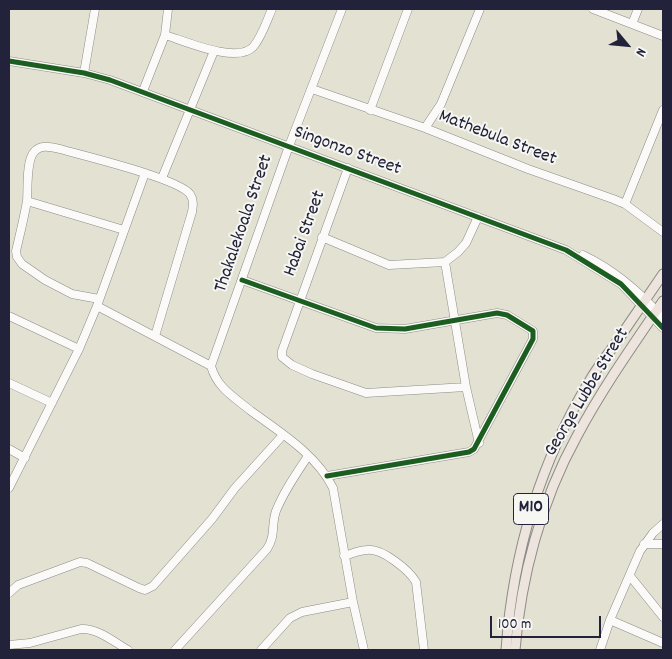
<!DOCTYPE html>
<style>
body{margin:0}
#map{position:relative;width:672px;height:659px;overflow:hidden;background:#e3e1d2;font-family:Dekko,sans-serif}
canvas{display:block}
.frame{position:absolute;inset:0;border:10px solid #22223b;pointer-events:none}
.north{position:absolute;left:602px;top:20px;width:50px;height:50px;-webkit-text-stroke:4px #f6f6f2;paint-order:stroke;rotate:118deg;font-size:14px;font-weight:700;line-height:20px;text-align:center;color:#22223b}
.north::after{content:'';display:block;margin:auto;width:18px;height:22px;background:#22223b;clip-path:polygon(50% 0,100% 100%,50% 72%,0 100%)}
.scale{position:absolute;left:490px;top:616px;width:111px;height:22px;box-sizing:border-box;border:2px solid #22223b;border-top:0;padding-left:6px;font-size:15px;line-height:18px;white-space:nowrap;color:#22223b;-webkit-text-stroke:4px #f6f6f2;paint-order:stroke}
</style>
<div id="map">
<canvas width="672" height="659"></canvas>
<div class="frame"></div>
<div class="north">N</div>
<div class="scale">100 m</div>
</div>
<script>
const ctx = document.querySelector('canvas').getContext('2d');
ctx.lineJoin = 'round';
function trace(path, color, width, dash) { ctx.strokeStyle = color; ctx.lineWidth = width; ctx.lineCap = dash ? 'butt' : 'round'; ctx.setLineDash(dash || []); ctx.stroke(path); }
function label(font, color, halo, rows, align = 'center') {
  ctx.font = font + ' Dekko,sans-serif'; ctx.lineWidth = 4; ctx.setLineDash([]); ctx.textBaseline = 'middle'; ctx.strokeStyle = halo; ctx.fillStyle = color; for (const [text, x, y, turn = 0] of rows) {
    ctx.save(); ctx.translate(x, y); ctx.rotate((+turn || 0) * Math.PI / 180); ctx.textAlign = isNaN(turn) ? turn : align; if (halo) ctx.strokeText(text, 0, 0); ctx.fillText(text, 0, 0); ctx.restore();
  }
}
const minor = new Path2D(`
 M593 9 663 36
 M632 24 638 9
 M165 35C185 41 237 64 253 47 262 37 267 20 272 9
 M9 61 84 73 110 80 566 250 621 284 663 328
 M84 73 95 9
 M312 89 425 128 528 169 613 199 625 204 663 232
 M143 91 165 35 168 9
 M370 110 408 9
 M425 128 441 104 480 9
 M348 168 282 351V357L292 365 312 374 366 393 466 387
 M162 178 214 51
 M27 201 124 230
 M625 204 663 110
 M322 237 389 265 445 262 458 252 466 243 478 217
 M583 255C615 270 640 292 663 318
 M445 262 466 387 479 443
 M242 280 376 328 405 329 497 313 507 315 533 331V339L474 449 469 452 327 476
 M99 299 72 294 45 280 22 264 17 257 16 251C20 234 24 218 27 201 28 189 26 161 34 152 41 144 51 147 60 149 84 156 177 178 190 194 194 200 193 206 192 212L155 336
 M97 306 211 366C217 388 234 397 251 411 280 432 317 455 333 488L353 602 364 650
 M9 316 79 349
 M211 366 289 146 342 9
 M9 383 52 403
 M9 449 25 458
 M9 488 79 349 97 306 145 173
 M644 544H663
 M344 556C351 554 360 550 367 550 382 548 409 570 416 582L424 650
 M630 576 663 617
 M9 593 18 585 80 562 87 563 139 588 145 590 153 586 212 519 235 488 283 435
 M610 620 663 643
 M9 645 30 643 81 629C98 628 114 642 128 650
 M175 650 267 549C276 535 271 525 276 511 284 491 296 474 308 456
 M261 650 290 618 302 612 353 602
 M600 650 610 620 640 551 653 533 663 524`);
const major = new Path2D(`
 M506 650C513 553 539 464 590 380 598 366 609 353 618 340 633 318 648 296 663 274
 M515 650C521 577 541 501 577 436 602 389 633 345 663 301`);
trace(minor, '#8c8b87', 9);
trace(major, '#8c8b87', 11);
trace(minor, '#fbfaf8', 8);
trace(major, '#ede5dd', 9);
trace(new Path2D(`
 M9 61 84 73 110 80 566 250 621 284 663 328
 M242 280 376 328 405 329 497 313 507 315 533 331V339L474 449 469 452 327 476`), '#1b5e20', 5);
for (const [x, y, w] of [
 [531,509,35]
]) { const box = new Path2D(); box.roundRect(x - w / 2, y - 15.5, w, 31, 4); ctx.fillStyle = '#f6f6f2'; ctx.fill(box); trace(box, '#22223b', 1); }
label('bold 18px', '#22223b', null, [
 ["M10",531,509]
]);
label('19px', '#22223b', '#f6f6f2', [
 ["Mathebula Street",497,139,21],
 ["Singonzo Street",347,152,20],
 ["Thakalekoala Street",245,224,-71],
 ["Habai Street",306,234,-70],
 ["George Lubbe Street",588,393,-59]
]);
</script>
